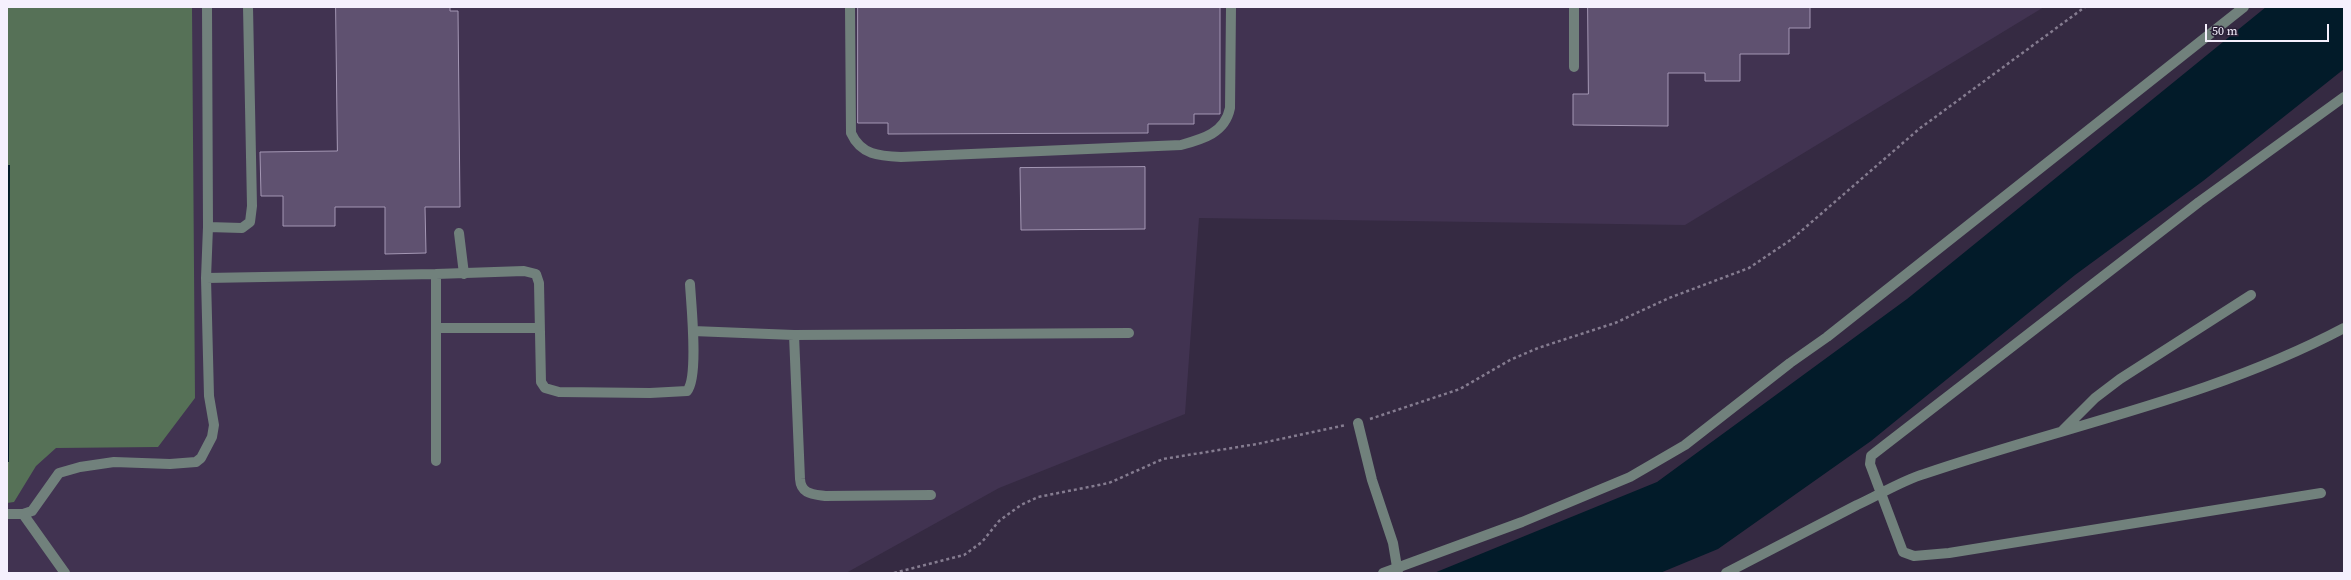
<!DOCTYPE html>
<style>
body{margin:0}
#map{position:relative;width:2351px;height:580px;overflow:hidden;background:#352a42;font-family:"Source Serif 4",serif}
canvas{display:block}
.frame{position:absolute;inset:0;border:8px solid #f5f0fd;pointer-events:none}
.scale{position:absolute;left:2205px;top:24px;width:124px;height:18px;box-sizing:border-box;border:2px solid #f5f0fd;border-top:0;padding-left:5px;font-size:12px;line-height:14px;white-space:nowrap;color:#f5f0fd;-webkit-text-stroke:3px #2b2138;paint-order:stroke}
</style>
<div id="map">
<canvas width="2351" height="580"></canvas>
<div class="frame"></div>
<div class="scale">50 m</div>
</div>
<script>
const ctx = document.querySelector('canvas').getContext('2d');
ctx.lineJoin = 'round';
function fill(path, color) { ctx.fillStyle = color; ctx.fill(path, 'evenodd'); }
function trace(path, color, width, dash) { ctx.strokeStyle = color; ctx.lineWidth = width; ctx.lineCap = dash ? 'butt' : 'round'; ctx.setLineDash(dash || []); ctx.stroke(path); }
fill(new Path2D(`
 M7 7H2044L1685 225 1199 218 1185 414 999 488 846 573H7Z`), '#413351');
fill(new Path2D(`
 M7 7H192L195 398 158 447 56 448 36 466 14 502 7 503Z`), '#567157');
fill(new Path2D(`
 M2266 7H2344V69L2203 181 2075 275 1871 441 1718 549 1660 573H1434L1657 482 1907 299Z
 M7 165H10L9 462H7Z`), '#021b29');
const building = new Path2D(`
 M336 7H450V11H458L460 207H425L426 253 385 254V207H335V226H283V196H261L260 152 337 151Z
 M858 7H1220V114H1194V124H1148V133L888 134V123H858Z
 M1588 7H1810V28H1789V54H1740V81H1705V73H1668V126L1573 125V94H1588Z
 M1145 167V229L1021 230 1020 168Z`);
fill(building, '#5f5170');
trace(building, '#a497b4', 1);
trace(new Path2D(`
 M1370 419 1460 389 1510 360 1538 348 1615 323 1669 298 1749 268 1792 239 1919 129 2085 7
 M894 573 964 555 982 542 999 521 1021 505 1038 497 1109 483 1163 459 1257 444 1346 425`), '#857c90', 2.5, [3, 3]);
trace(new Path2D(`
 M850 7 851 133C861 155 879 156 901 157L1181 145C1203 139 1225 133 1230 108L1231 7
 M1574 67V7
 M208 227 242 228 250 222 252 206 248 7
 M459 233 464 274
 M206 278 436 274
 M436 328H539
 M693 331 794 335 1129 333
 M794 335 800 479C801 494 812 494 825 496L931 495
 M1358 423 1372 480 1393 543 1398 573
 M2063 430 2095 398 2120 379 2251 295
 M436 461V274L524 271 536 274 539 283 541 382 545 388 559 392 650 393 687 391C699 378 691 303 690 284
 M2321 493 1949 553 1914 556 1903 552 1870 464 1871 456 1876 452 2199 202 2344 97
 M7 514H23L32 511 59 473 80 467 114 462 170 464 196 462 201 458 212 437 214 425 209 396 206 278 208 227 207 7
 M23 514 65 573
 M1383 573 1522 522 1630 477 1685 445 1790 363 1827 337 2244 7
 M1726 573C1770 550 1813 528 1857 505 1879 495 1901 481 1924 474 2064 426 2212 398 2344 328`), '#71817c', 10);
</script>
